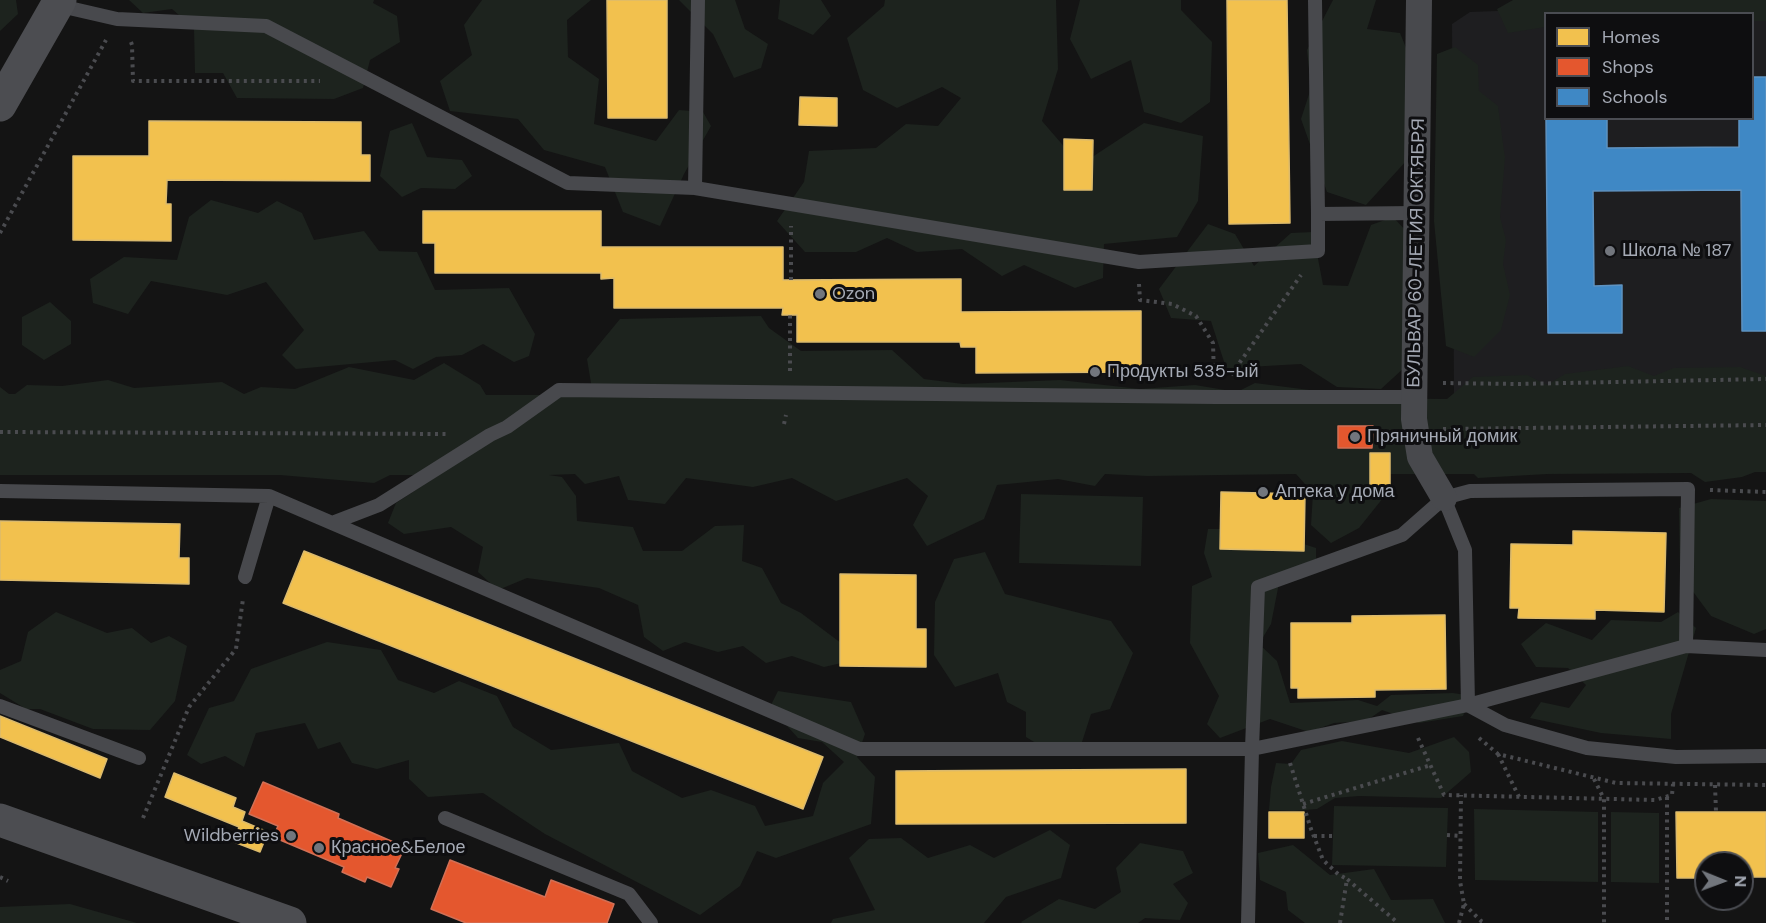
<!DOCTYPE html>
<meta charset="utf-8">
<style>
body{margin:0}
#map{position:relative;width:1766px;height:923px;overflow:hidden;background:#141414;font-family:"DM Sans",sans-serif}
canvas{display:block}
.legend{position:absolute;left:1544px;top:12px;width:210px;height:108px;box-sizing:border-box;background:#0e0e10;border:2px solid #4a4c52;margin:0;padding:8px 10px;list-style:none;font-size:18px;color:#a5aab5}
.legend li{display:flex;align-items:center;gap:12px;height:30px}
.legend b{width:30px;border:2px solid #4a4c52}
.north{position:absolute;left:1694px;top:851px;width:60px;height:60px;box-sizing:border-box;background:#0e0e10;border:2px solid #4a4c52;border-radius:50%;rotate:91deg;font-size:16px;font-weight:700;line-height:24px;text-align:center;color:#a5aab5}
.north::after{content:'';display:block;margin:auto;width:21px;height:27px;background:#72767d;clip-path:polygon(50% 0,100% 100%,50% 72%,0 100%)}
</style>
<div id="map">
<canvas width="1766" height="923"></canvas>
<ul class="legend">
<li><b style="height:16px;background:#f2c14e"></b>Homes</li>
<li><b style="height:16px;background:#e4572e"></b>Shops</li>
<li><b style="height:16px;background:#3f88c5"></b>Schools</li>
</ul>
<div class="north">N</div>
</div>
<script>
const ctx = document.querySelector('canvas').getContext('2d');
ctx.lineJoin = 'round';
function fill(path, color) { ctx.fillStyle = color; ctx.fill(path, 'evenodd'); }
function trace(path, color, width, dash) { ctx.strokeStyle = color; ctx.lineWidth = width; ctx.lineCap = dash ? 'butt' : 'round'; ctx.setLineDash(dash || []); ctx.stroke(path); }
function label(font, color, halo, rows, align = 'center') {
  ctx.font = font + ' "DM Sans",sans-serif'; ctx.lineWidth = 6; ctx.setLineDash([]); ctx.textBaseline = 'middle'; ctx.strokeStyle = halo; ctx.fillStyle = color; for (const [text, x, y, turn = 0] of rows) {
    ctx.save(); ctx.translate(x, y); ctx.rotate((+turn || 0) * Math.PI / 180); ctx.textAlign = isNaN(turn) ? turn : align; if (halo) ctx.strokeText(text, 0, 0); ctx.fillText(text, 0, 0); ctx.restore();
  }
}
fill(new Path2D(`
 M1766 1V394L1454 399 1452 24 1470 12ZM1546 14H1752V118H1546Z`), '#1e1e20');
fill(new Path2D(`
 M0 0H16L18 14 0 31Z
 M129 0H374L373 3 397 16 400 42 370 60 363 88 334 99 237 98 223 73H195L194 28 172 9 143 13Z
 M482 0H591L567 20 568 57 599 79 594 124 656 141 679 110 703 112 711 126 684 174 660 226 623 212 605 167 544 150 518 119 450 111 440 81 472 55 464 25Z
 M679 0H735L745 29 768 44 761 68 734 78 713 34Z
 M780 0H821L831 16 813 35 778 19Z
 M885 0H1056L1058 69 1042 121 1080 165 1144 123 1203 136 1198 201 1177 237 1104 244 1103 278 1075 288 1024 265 1002 276 962 249 917 252 887 238 856 252H805L777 221 804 182 809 151 876 148 906 124 938 126 961 98 942 87 897 108 863 90 847 38 884 6Z
 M1080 0H1181V10L1212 42 1210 102 1181 123 1144 112 1131 60 1091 79 1070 39Z
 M1333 0H1376L1367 29 1400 33 1415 70 1408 159 1366 205 1327 192 1301 119 1311 88 1307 50Z
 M1513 0H1766V21H1753L1752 14H1546L1545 27 1508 33 1497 9Z
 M1455 47 1478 65 1479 91 1498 106 1505 158 1500 217 1506 240 1503 264 1510 295 1501 330 1474 357 1446 346 1434 221 1437 54Z
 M412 123 427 157 462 160 472 176 455 189 421 188 402 197 380 176 390 131Z
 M211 200 258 213 277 201 302 213 314 240 364 231 379 251 417 252 435 290 509 288 535 334 529 356 514 362 483 344 462 355 436 357 413 369 395 360 296 369 282 355 304 330 266 282 227 295 151 281 128 314 93 303 90 279 124 257 177 260 189 217Z
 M1393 217 1408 233 1405 367 1381 389 1337 387 1301 364 1248 367 1227 371 1211 321 1171 318 1159 289 1208 224 1235 234 1254 266 1291 233 1313 232 1323 285 1348 286 1371 225Z
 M50 302 71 321V344L44 360 22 345V317Z
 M761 316 769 328 801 351 892 350 924 379 963 384 1060 380 1140 389 1195 385 1237 392 1255 383 1325 392 1332 398 1447 399 1473 377 1527 375 1547 385 1565 374 1628 366 1654 376 1674 368 1740 367 1766 376V472H1755L1742 477 1705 482 1691 473 1547 474 1478 478 1474 474H1386L1383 498 1359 528 1331 543 1311 525 1313 493 1296 474 1148 476 1105 474 1095 486 1058 479 997 485 984 519 927 546 913 525 928 496 907 478 836 501 792 478 753 487 686 478 665 504 628 500 619 476 585 484 575 474 549 475 562 477 576 496 577 521 633 527 643 551H682L715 526 744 525 742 561 762 568 781 603 801 613 845 646 846 662 824 667 792 656 766 663 743 646 718 652 685 642 663 651 644 637 638 605 599 588 527 578 498 590 478 572 483 547 451 527 404 534 388 523 396 503 439 475H390L374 483 280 475H0V387L9 394H15L27 385 62 386 108 380 134 388 222 382 244 394 261 387 295 389 349 367 414 380 444 363 480 385 486 395H593L587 359 620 319Z
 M1021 494 1143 497 1141 566 1019 563Z
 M1711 499 1766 501V629L1754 634 1711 616 1680 574 1679 508Z
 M1208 529H1258L1316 548V559L1281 573 1271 624 1259 644 1277 661 1290 703 1358 700 1377 706 1391 695 1453 693 1472 696 1463 716 1419 723 1382 710 1366 721 1334 723 1309 732 1270 719 1220 738 1207 724 1219 696 1190 643 1192 586 1212 577 1204 553Z
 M985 552 1005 594 1111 621 1133 653 1110 709 1091 714 1082 742 1052 753 1026 737V712L1007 702 998 673 955 687 934 655 935 602 954 559Z
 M56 612 107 633 132 628 151 643 169 636 187 646 175 701 150 730 93 729 40 709H26L0 693V670L21 661 28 632Z
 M1678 612 1696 628 1671 714V739L1601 733 1530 718 1541 702 1569 708 1586 685 1568 668 1536 667 1521 644 1546 623 1592 640 1611 620 1661 622Z
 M327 642 381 650 398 680 434 693 459 681 497 696 513 727 551 750 619 743 632 771 682 798 711 790 755 806 765 826 813 816 823 783 844 762 822 742 798 738 770 707 778 691 851 702 865 734 857 757 875 777 871 824 776 858 757 851 740 886 700 915 545 834 483 793 428 797 409 779V760L377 769 352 763 340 742 318 749 305 723 256 733 244 767 225 756 201 764 187 755 209 708 234 701 251 669Z
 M1454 737 1469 752 1471 772 1441 798 1359 796 1335 798 1317 809 1294 811 1269 810 1271 787 1276 763 1291 764 1301 750 1342 741 1409 753Z
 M1334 806 1448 808 1446 867 1332 865Z
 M1474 809 1598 812V882L1475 880Z
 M1611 812 1659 813V883L1611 882Z
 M1050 830 1070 845 1061 878 1006 897 984 923H831L833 919 875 910 849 858 869 839 901 838 928 858 970 845 994 858Z
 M1140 843 1183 851 1193 873 1173 884 1188 903 1180 920 1145 918 1138 923H1022L1021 922 1059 899 1095 909 1121 892 1116 868Z
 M1293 845 1330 875 1374 869 1391 900 1433 899 1445 923H1305L1288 910 1286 892 1260 880 1258 853Z
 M70 904 137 923H0V907Z`), '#1d231e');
const homes = new Path2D(`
 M607 0H667V118H608Z
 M1227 0H1287L1290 223 1229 224Z
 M800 97 837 98V126L799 125Z
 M149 121 361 122V155H370V181L167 180 166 204H171V241L73 240V156H149Z
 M1064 139 1093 140 1092 190H1064Z
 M423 211H601V247H783V280L961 279V312L1141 311V372L976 373V347H961L960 342H797V315H782L783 308H614V278L601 279V273H435V243H423Z
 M1370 453H1390V489H1370Z
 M1221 492 1305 494 1304 551 1220 549Z
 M0 521 180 524 179 558H189V584L0 580Z
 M1573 531 1666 533 1664 612 1595 610V619L1518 618 1519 608H1510L1511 544 1573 545Z
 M304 551 823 757 803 809 283 603Z
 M840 574 916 575V629H926V667L840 666Z
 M1445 615 1446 689 1375 690V697L1298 698V688H1291V623H1352V616Z
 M0 716 107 759 100 778 0 737Z
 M1186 769V823L896 824V771Z
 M174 773 236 798 233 807 245 812 242 821 268 832 260 852 234 842 239 827 165 797Z
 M1269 812H1304V838H1269Z
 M1676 812H1766V877H1742V863H1706V878H1677Z`);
fill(homes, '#f2c14e');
trace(homes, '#dbba6d', 1.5);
const shops = new Path2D(`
 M1338 426H1373L1372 448H1338Z
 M263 782 339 814 338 818 405 847 395 868 399 869 391 887 367 877 365 882 342 872 344 867 273 837 278 826 249 814Z
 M450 860 545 897 551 880 614 904 607 923H466L431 909Z`);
fill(shops, '#e4572e');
trace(shops, '#d17056', 1.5);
const schools = new Path2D(`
 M1752 77H1766V331H1742L1741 190 1593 191 1594 286 1622 285V333H1548L1546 118H1607V148L1739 147V118H1752Z`);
fill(schools, '#3f88c5');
trace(schools, '#5e92c0', 1.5);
trace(new Path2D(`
 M131 42 132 45 133 81H320
 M0 233 106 40
 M791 280V226
 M1139 284 1140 300 1172 304 1196 316 1213 343 1214 376
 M790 371V315
 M1231 375 1301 275
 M1443 383 1517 384 1766 379
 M784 424 786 415
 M1443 429 1766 425
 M0 432 446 434
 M1710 490 1766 492
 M1418 738 1444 795 1655 800 1672 795 1673 784
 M1479 738 1498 754 1616 783 1766 785
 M1498 754 1519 797
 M1290 763 1311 829 1323 860 1338 874 1347 879
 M1594 779 1604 799V923
 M1715 785 1716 812
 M1667 797V923
 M1303 804 1431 765
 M143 818 189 707 236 649 243 599
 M1447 835 1460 836
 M1314 836H1333
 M0 877 8 881
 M1464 904 1481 921 1485 923
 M1340 923 1347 879 1398 923
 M1459 923 1464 904 1460 881 1461 795`), '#4a4b4f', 4, [3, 4.5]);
trace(new Path2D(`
 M1315 0 1318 214 1416 213
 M56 5 117 19 266 26 568 183 695 188 1139 262 1318 251V214
 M695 188 698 0
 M0 491 269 496 859 749H1252L1468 705 1686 646 1766 650
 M1444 498 1465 550 1468 705 1505 725 1587 748 1676 757 1766 756
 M332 523 379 505 490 435 507 427 559 390 1216 397H1415
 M245 577 269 496
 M0 706 139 758
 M445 818 629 894 651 923
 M1248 923 1252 749 1258 587 1402 535 1444 498 1470 491 1688 489 1686 646`), '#48494d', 14);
trace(new Path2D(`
 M1419 0 1414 419 1420 457 1444 498`), '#48494d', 26);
trace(new Path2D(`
 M0 105 60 0
 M0 820 290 923`), '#4c4d51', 33);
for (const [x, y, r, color] of [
 [1610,251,6,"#72767d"],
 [820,294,6,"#72767d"],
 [1095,372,6,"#72767d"],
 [1355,437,6,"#72767d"],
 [1263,492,6,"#72767d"],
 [291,836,6,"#72767d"],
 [319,848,6,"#72767d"]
]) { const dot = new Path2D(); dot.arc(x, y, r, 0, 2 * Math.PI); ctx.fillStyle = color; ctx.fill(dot); trace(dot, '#0e0e10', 2); }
label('18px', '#a5aab5', '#0e0e10', [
 ["Школа № 187",1622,251],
 ["Ozon",832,294],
 ["Продукты 535-ый",1107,372],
 ["Пряничный домик",1367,437],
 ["Аптека у дома",1275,492],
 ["Wildberries",279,836,"right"],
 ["Красное&Белое",331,848]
], 'left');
label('18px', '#a5aab5', '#0e0e10', [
 ["БУЛЬВАР 60-ЛЕТИЯ ОКТЯБРЯ",1417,253,-89]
]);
</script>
